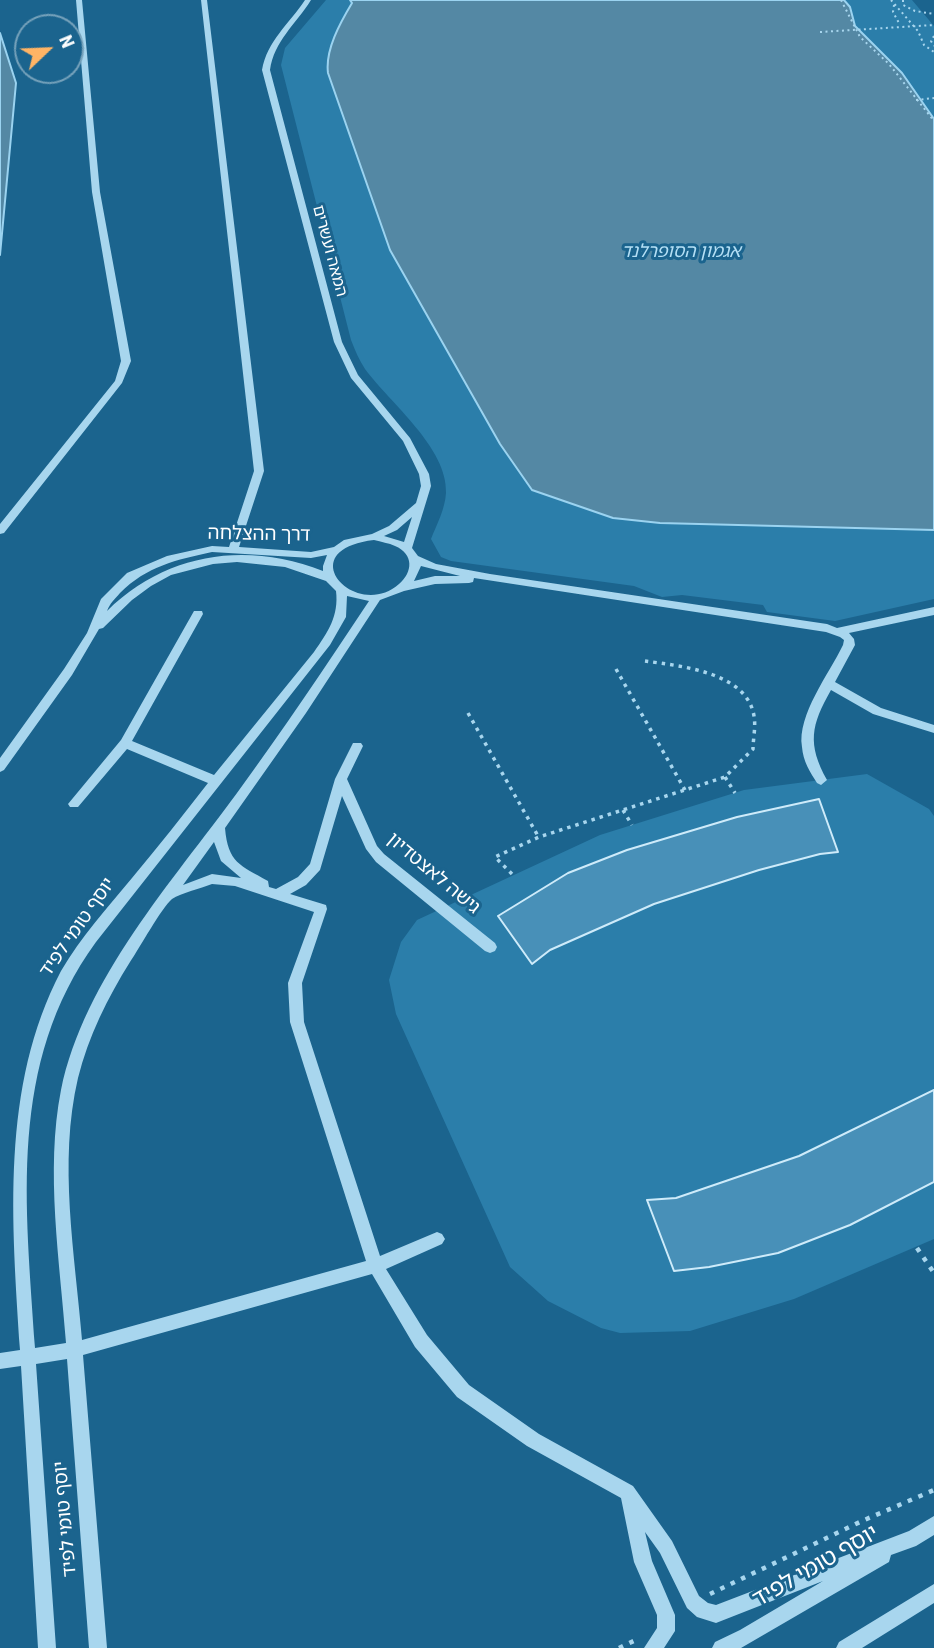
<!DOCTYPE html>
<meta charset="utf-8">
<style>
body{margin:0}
#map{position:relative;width:934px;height:1648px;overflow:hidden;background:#1b648e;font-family:"Roboto Condensed",sans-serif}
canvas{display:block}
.north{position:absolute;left:14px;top:14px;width:70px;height:70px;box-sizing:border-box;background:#1b648e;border:2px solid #76a2bb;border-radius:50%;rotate:67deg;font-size:19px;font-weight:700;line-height:28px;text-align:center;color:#fff}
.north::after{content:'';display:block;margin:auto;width:24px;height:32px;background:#ffb465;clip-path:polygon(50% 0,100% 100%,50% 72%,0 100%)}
</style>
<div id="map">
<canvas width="934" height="1648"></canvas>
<div class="north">N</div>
</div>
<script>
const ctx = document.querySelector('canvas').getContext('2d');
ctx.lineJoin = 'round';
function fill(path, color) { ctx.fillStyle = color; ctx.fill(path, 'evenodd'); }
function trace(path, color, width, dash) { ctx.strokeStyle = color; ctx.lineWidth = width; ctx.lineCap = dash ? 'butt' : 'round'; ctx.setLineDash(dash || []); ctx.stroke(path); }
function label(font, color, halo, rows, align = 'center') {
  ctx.font = font + ' "Roboto Condensed","Noto Sans Hebrew",sans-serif'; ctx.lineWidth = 6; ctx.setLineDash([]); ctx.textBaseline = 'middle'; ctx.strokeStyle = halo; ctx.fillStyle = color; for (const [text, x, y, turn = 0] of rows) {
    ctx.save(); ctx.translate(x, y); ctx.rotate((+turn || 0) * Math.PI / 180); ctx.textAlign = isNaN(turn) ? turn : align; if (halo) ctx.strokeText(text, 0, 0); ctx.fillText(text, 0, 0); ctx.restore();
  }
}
fill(new Path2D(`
 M326 0H350L352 3C340 23 325 50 328 73L390 250 500 444 532 490 613 518 660 523 934 530V599L835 621 767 612 763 605 682 595 662 597 634 586 451 561 441 557 431 539C437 524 445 509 446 493 448 448 390 403 365 369 359 360 355 350 351 340L281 65 285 48Z
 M843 0H912L934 26V119L902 73 855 26 850 7Z
 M867 774 929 809 934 816V1239L794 1299 690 1331 620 1333 601 1328 548 1301 510 1267 396 1014 389 980 401 942 417 920 600 835 744 790Z`), '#2b7eaa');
const water = new Path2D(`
 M350 0H844L850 7 855 26 902 73 934 119V530L660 523 613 518 532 490 500 444 390 250 328 73C325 50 340 23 352 3Z
 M0 33 16 83 0 255Z`);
fill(water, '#5488a4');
trace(water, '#9bd3f0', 2);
const building = new Path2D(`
 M819 799 838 852 820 854 759 870 654 904 550 950 532 964 498 916 568 873 627 850 737 817Z
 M934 1090V1182L850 1225 778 1253 709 1267 674 1271 647 1200 676 1198 799 1156Z`);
fill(building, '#4890b8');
trace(building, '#ceebfa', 2);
trace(new Path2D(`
 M841 0 860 37 889 64 934 121
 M891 0 918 31 924 45 934 52
 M903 0V5L915 11 934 14
 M894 5 893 12 900 25
 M820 32 934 25
 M934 36 931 41 934 46
 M916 100 934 98`), '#a8d6ee', 2, [2, 3.5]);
trace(new Path2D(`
 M616 669 685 790
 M468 713 538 836
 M725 777 735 793
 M623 810 632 825
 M512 874 495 857 539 837 725 777 753 749C753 739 756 727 754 716 747 672 680 666 645 661`), '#a8d6ee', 3.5, [3.5, 5]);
trace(new Path2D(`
 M917 1248 934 1273
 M710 1594 862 1521 934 1490
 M619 1648 638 1639`), '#a8d6ee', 4.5, [4.5, 7]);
fill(new Path2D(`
 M76 0H82L100 192 131 361 122 383 4 533 0 534V524L115 381 121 361 92 192Z
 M201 0H207L264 471 239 547 311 552 334 547 344 540 372 534 389 526 416 503 421 486 419 474 403 441 351 378 334 342 262 70C267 41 289 24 305 0H311C296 24 274 41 270 70L342 342 358 375 410 438 429 474 431 486 412 548 418 556 436 564 490 574 827 624 837 628 934 607V615L849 633 854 639 855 645 835 682 881 708 934 725V733L873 714 831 690C811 725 807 744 827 780L821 785 817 783C810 772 803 761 802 747 797 715 829 674 843 645L844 640 840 637 826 632 474 578 473 582 469 583 435 584 404 591 380 600 306 713 225 828C228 863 240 865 268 881L269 887 276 889 298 877 310 864 335 779 353 743H361L363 746 347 779 377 846 384 854 495 943 497 947 495 951 490 953 485 951 376 862 366 849 342 796 320 870 306 885 290 894 326 905 327 909 302 983 304 1022 380 1256 437 1232 442 1234 445 1239 442 1244 386 1269 427 1335 469 1385 539 1434 633 1486 672 1541 699 1596 708 1603 716 1605 909 1531 934 1516V1535L916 1546 891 1555 889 1562 741 1648H712L715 1642 740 1630 823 1581 716 1623 697 1617 687 1608 660 1553 645 1532 652 1561 675 1615V1631L664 1648H644L657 1628V1615L634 1562 621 1498 527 1446 457 1397 415 1347 372 1274 83 1355 107 1648H89L67 1359 36 1364 56 1648H38L21 1366 0 1369V1353L20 1350C12 1223 0 1087 61 971 81 937 107 908 132 878 158 847 183 815 208 783L127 749 78 807H70L68 804 121 740 194 611H202L203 614 132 741 214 775 314 652C328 632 339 616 336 591L326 581 285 567 237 562 213 564 171 575 151 586 132 600 103 628 99 629 72 675 4 770 0 772V758L64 669 87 633 101 599 127 573 167 556 212 546 229 547 254 471ZM412 517 404 542 384 536 397 530ZM374 540C381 542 389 543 395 546 414 554 413 572 399 584 356 622 289 550 374 540ZM212 552 311 558 327 555 323 566V571C246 541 166 553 107 611 110 603 115 599 120 593 147 566 176 560 212 552ZM421 566 460 576H435L414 581ZM347 596 369 601C326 666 283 730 237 793 172 882 84 979 61 1090 45 1171 60 1262 66 1343L35 1348C26 1206 7 1064 96 942L330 645 346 617ZM214 842 221 861 241 878 212 874 183 885ZM212 884 235 886 314 912 288 983 290 1022 366 1261 82 1340C75 1254 58 1163 78 1078 88 1037 108 997 130 962 139 949 162 907 172 899 181 893 202 888 212 884Z
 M934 1584V1603L862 1648H836L839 1642Z`), '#a8d6ee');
label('16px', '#fff', '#1b648e', [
 ["המאה ועשרים",329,251,75]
]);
label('italic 18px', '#b4dff5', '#1b648e', [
 ["אגמון הסופרלנד",681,252]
]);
label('19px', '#fff', '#1b648e', [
 ["דרך ההצלחה",259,535,1],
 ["גישה לאצטדיון",433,874,40],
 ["יוסף טומי לפיד",78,928,-55],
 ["יוסף טומי לפיד",66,1519,-95]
]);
label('23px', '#fff', '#1b648e', [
 ["יוסף טומי לפיד",816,1567,-30]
]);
</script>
